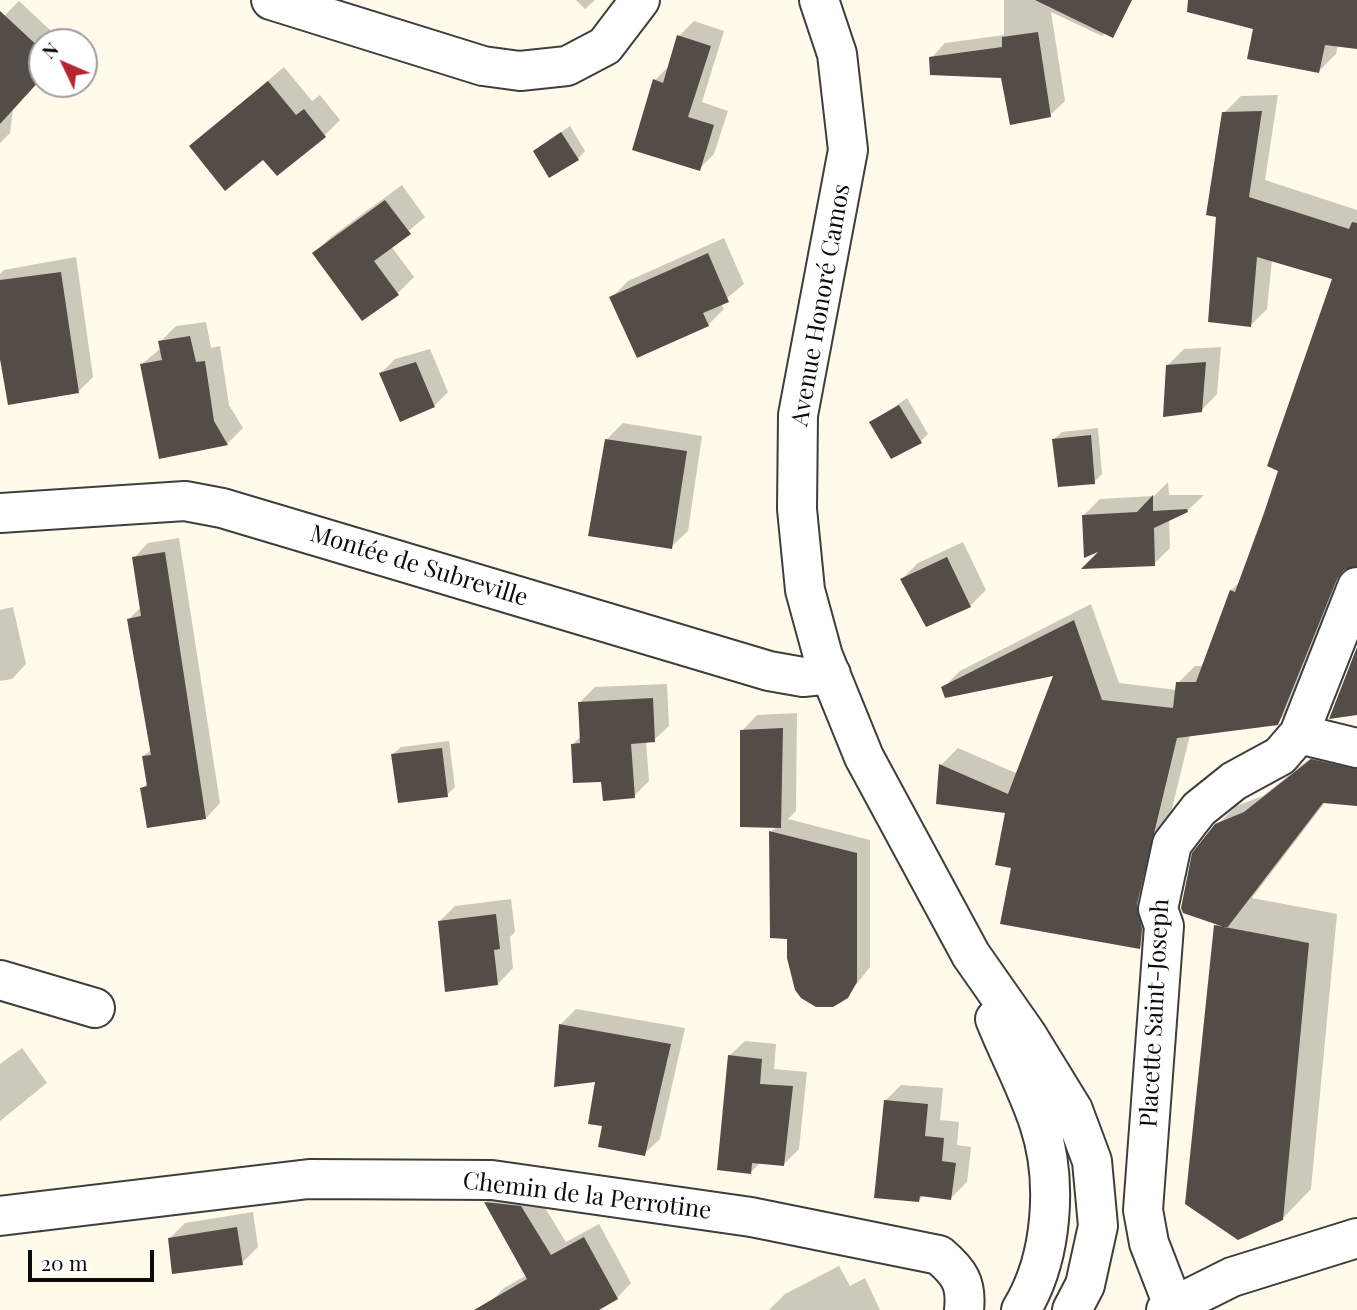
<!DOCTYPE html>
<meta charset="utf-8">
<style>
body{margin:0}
#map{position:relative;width:1357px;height:1310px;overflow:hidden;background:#fffae9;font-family:"Playfair Display",serif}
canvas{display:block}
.north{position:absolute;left:28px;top:28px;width:70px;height:70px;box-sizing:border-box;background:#fff;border:2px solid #9d9d9d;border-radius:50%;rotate:314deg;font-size:19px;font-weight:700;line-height:28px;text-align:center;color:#0b0b0b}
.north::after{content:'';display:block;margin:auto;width:24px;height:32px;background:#b72630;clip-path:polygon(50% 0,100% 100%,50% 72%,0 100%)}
.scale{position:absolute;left:28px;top:1250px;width:126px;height:32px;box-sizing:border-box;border:4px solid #0b0b0b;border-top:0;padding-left:9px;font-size:21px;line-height:24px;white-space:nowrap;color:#0b0b0b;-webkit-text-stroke:5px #fff;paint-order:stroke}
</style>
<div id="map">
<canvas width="1357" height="1310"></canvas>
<div class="north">N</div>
<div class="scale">20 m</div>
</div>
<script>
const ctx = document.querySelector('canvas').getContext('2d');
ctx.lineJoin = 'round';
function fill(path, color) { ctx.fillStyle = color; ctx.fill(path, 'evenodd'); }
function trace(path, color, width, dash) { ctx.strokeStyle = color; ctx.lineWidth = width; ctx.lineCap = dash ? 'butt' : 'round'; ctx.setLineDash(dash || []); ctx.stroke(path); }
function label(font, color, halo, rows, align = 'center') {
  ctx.font = font + ' "Playfair Display",serif'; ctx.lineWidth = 7; ctx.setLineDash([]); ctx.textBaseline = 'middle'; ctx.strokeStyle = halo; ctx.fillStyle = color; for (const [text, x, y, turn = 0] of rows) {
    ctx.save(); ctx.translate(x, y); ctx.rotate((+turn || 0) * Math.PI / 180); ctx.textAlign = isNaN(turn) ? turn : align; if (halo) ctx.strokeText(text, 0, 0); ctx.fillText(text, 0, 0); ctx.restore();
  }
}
fill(new Path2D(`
 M576 0H595L585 9Z
 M1004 0H1128L1117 22 1102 36 1051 12 1065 101 1050 115 1002 76 931 58 945 43 1004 35Z
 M1252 0H1357V47L1338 45 1336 54 1319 71 1255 27Z
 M19 1 63 42H42V77L13 109 10 133 0 143V20Z
 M694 21 724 31 702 102 728 111 714 154 699 169 655 80 670 65 679 36Z
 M284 67 312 101 320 95 340 120 325 135 277 174 264 157 191 146Z
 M1278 95 1265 180 1357 210V564H1351L1294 706 1277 723 1190 735 1153 886 1157 931 1140 948 1013 867 1007 812 938 802 941 765 958 748 1018 774 1055 674 943 688 960 671 1091 604 1119 683 1177 690 1178 683 1195 666H1204L1231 590 1241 581 1280 470 1334 278 1272 260 1267 309 1250 326 1224 113 1241 96Z
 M570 126 585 151 578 159 535 151Z
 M402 185 425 217 391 246 414 277 398 293 362 319 315 253 331 237Z
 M724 238 744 284 721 303 724 309 708 325 612 297 628 281Z
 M76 257 93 377 78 392 0 348V274L4 270Z
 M206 322 211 348 220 346 229 405 243 428 227 444 160 457 142 364 161 348 160 342 176 326Z
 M1221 347 1217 394 1201 411 1168 365 1184 349Z
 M430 349 448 392 434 406 381 373 395 359Z
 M907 398 928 434 921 441 871 423Z
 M623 423 702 436 688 531 671 547 606 440Z
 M1098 428 1102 474 1094 482 1054 439 1062 432Z
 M1168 482 1169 495H1204L1187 511 1169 519 1170 548 1154 564 1105 547 1084 515 1100 499 1154 496Z
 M179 538 220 803 206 818 142 789 148 782 144 756 152 749 129 619 141 607 134 558 148 543Z
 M963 542 986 590 970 606 902 579 918 563Z
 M13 607 26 664 12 679 0 681V610Z
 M667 684 669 726 654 740 646 741 649 781 634 796 603 780 573 744 581 736 580 702 595 687Z
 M797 713 796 811 788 819 870 840V967L847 996 789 937 771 832 776 827 742 731 757 715Z
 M449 741 455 787 447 795 393 754 401 747Z
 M1329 743 1357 748V805L1326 801 1252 898 1337 914 1311 1189 1282 1219 1215 926 1218 923V824L1236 806 1263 796Z
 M511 899 515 932 510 937 513 968 498 984 440 921 455 906Z
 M576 1009 685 1028 660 1139 644 1154 604 1124 597 1080 561 1024Z
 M745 1041 776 1044 774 1069 807 1072 799 1149 784 1164 761 1162 751 1172 729 1056Z
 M22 1048 47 1083 0 1121V1064Z
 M901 1085 943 1088 940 1120 959 1122 957 1145 971 1147 967 1182 951 1198 924 1195 919 1200 885 1101Z
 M500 1188 536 1193 566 1242 599 1224 631 1283 617 1298 596 1310H493L489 1303 504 1288 527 1275 486 1202Z
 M253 1212 258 1247 242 1263 169 1239 185 1223Z
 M839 1266 850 1286 865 1278 880 1310H769L785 1294Z`), '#0003');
fill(new Path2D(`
 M1035 0H1132L1113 38Z
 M1188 0H1357V49L1325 45 1319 73 1247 59 1253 29 1187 12Z
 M0 11 42 50V78L0 124Z
 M1038 32 1051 117 1010 125 1001 78 930 75 929 57 1002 47V37Z
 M677 35 711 46 688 117 714 125 700 171 632 150 653 79 663 83Z
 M268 81 296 115 304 109 326 137 277 176 263 160 225 191 189 146Z
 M1262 111 1249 197 1349 229 1352 222 1357 223V566L1344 570 1337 579 1278 725 1177 738 1137 904 1142 929 1140 949 1000 924 1011 868 995 865 1005 813 936 804 939 764 1008 794 1053 676 945 698 941 687 1074 620 1102 700 1173 708 1176 682H1196L1230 590 1235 592 1264 513 1278 471 1267 466 1332 279 1257 257 1251 327 1208 322 1216 217 1206 215 1222 112Z
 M561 132 579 160 549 178 533 151Z
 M385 200 411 234 374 261 399 295 362 321 312 253Z
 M708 253 729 302 703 313 709 326 637 358 609 297Z
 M61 272 79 393 8 405 0 359V280Z
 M190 336 196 362 205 361 214 421 228 445 159 459 140 364 162 360 158 341Z
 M416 362 435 407 400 422 379 373Z
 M1206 362 1202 412 1163 417 1166 365Z
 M899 405 922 443 891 459 869 422Z
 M1091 435 1095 484 1058 487 1052 439Z
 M605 439 687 451 672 549 588 536Z
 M1153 495V511L1187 509 1188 512 1154 528 1155 566 1081 569 1098 552 1084 558 1082 515 1137 512Z
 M165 552 206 819 147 828 140 788 147 786 142 756 151 755 127 619 141 616 132 557Z
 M947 557 971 607 926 627 900 579Z
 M1357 647V715L1329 719Z
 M653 698 655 742 631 744 635 798 603 801 601 782 573 783 571 744 580 743 578 702Z
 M783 728 781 828 740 827V730Z
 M442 748 448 797 398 803 391 754Z
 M1311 759 1357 769V806L1323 803 1227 928 1183 913 1181 908 1192 853 1215 824 1244 812Z
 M769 831 857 853V982L848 998 833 1007H816L801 998 795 990 787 958V939L770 938Z
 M496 914 500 949 494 950 498 985 445 992 438 921Z
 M1214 925 1309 943 1283 1220 1238 1240 1185 1204Z
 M559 1024 671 1044 645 1156 598 1147 602 1126 588 1124 595 1082 554 1087Z
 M728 1055 762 1059 760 1084 793 1086 784 1166 752 1163 751 1174 717 1170Z
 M884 1100 928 1104 925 1136 944 1138 942 1161 956 1163 951 1200 920 1196 919 1202 874 1198Z
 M484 1202 521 1206 551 1255 584 1237 618 1299 599 1310H474L527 1279Z
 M237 1227 243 1265 172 1274 168 1238Z`), '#534c47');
const minor = new Path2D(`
 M271 0 483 66 520 71 567 66 605 46 640 0
 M819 0 837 54 848 150 798 415 797 509 805 590 823 656 864 757 971 955 1027 1035 1073 1110 1092 1161 1098 1226 1085 1285 1072 1310
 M0 513 185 501 222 508 769 671 803 677 831 674
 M1299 734 1357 748
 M0 980 95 1008
 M995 1019C1009 1054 1027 1087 1039 1123 1058 1180 1053 1258 1021 1310
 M0 1216 309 1179 492 1180 751 1217 939 1255C959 1272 967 1283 964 1310
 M1173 1305 1149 1243 1143 1210 1164 926 1158 909 1172 844 1199 809 1234 781 1280 756 1299 734 1357 587
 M1166 1310 1232 1277 1357 1238`);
trace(minor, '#3e3e3e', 42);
trace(minor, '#fff', 38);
label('24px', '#0b0b0b', '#fff', [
 ["Avenue Honoré Camos",821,305,-80],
 ["Montée de Subreville",419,566,17],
 ["Placette Saint-Joseph",1155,1013,-87],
 ["Chemin de la Perrotine",587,1196,7]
]);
</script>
